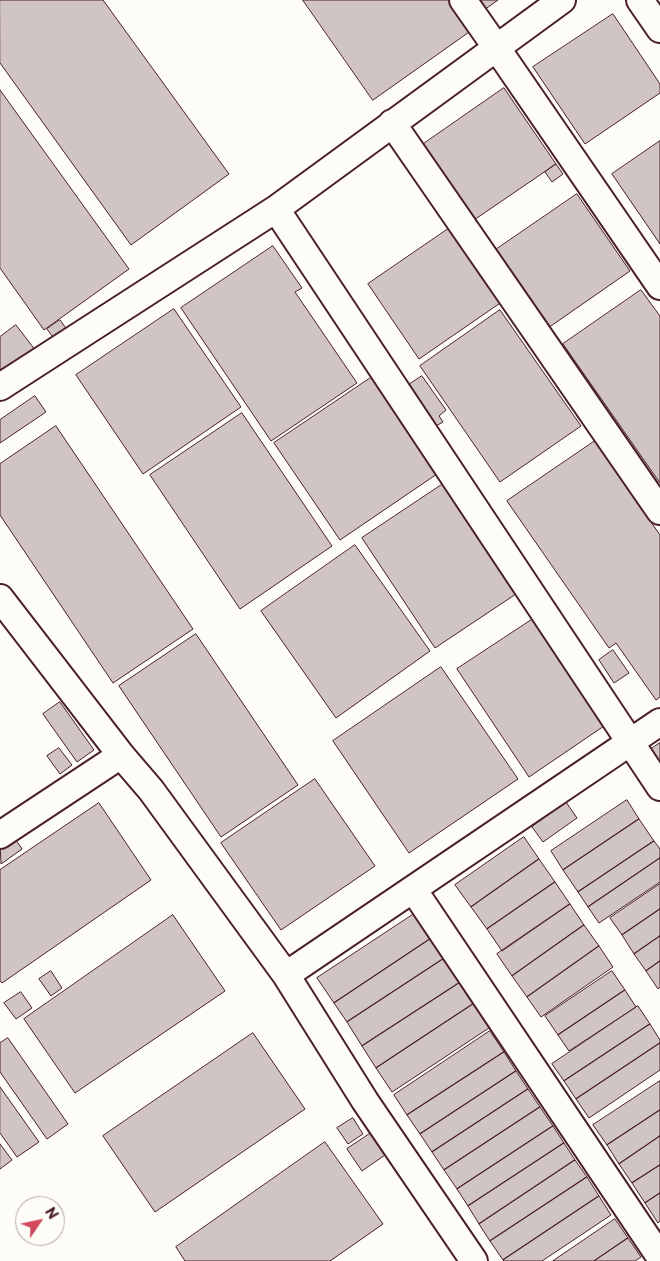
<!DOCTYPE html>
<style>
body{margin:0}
#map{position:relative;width:660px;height:1261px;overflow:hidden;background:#fdfcf7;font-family:"Playpen Sans",sans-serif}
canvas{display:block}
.north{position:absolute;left:15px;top:1196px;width:50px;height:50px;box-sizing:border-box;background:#fdfcf7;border:1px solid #b5a4a5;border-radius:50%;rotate:56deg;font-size:14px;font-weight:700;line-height:20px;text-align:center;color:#4a1f2b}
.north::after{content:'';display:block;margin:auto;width:18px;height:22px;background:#d1495b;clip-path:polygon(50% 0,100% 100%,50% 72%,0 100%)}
</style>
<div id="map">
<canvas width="660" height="1261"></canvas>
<div class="north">N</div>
</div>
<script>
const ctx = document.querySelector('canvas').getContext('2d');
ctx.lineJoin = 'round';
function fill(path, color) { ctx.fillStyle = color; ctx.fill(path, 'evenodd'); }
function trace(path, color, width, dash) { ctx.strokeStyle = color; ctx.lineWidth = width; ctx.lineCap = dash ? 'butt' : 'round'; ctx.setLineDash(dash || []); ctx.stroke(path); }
const building = new Path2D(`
 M0 0H103L229 174 131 245 0 63Z
 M303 0H451L472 30 373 100Z
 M477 0H498L484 10Z
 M613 14 660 84V93L585 144 533 67Z
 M504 88 556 164 474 220 422 145Z
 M0 90 129 269 44 330 0 268Z
 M660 141V244L612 174Z
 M556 164 563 174 552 182 545 172Z
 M577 194 630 271 548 328 494 251Z
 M454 225 506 299 419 359 368 284Z
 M273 246 302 288 295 292 357 383 271 441 181 308Z
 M641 290 660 316V483L563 344Z
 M174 309 241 407 143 474 76 375Z
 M500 310 581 426 500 482 420 366Z
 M60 320 68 331 55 340 47 329Z
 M16 325 36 351 0 377V337Z
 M422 376 446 410 439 416 443 422 434 427 407 386Z
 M372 377 437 474 340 540 274 443Z
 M35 396 46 412 0 443V420Z
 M242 413 332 546 240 609 150 475Z
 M56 426 193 629 113 683 0 515V464Z
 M595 441 660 535V697L656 700 616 643 609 648 507 501Z
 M443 484 516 594 435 648 362 538Z
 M355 545 430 651 336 718 261 611Z
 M536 617 607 724 529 777 457 669Z
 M196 634 298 785 221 837 119 686Z
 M613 650 629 673 614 683 599 660Z
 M441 667 518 779 409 853 333 741Z
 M60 702 94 750 77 762 43 714Z
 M660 743V770L648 751Z
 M59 748 72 765 60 774 47 756Z
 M315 779 375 866 281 930 221 843Z
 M627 800 639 819 563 870 551 851Z
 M566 802 577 818 543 842 532 827Z
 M99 803 151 880 2 983 0 981V870Z
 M639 819 654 841 578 892 563 870Z
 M12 834 22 849 1 864 0 843Z
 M524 837 539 859 471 907 455 885Z
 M654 841 660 849V858L588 907 578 892Z
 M660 858V882L599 923 588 907Z
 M539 859 555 882 487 929 471 907Z
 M555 882 570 904 502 951 487 929Z
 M660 884V909L622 935 610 918Z
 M570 904 584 925 512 976 497 954Z
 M660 909V936L634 954 622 935Z
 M414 914 430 939 334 1003 317 978Z
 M173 915 225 991 75 1093 24 1019Z
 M584 925 599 946 527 997 512 976Z
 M660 936V961L646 971 634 954Z
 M430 939 443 959 347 1022 334 1003Z
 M599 946 613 967 541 1017 527 997Z
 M443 959 459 983 362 1046 347 1022Z
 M660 961V987L658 989 646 971Z
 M51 971 62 988 51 996 39 979Z
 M612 971 625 990 558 1035 545 1016Z
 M459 983 473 1004 376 1068 362 1046Z
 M625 990 636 1007 569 1051 558 1035Z
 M21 992 32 1008 16 1019 4 1003Z
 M473 1004 489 1028 392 1092 376 1068Z
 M638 1006 650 1024 564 1081 552 1064Z
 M650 1024 660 1040V1043L576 1099 564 1081Z
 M490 1031 504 1052 407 1115 394 1095Z
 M253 1033 305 1109 155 1212 103 1136Z
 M8 1038 68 1124 47 1139 0 1072V1043Z
 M660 1043V1070L589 1118 576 1099Z
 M504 1052 516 1071 420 1134 407 1115Z
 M516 1071 528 1089 432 1152 420 1134Z
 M660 1081V1110L607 1145 593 1125Z
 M0 1087 39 1142 17 1157 0 1133Z
 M528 1089 540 1107 444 1170 432 1152Z
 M540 1107 553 1126 457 1189 444 1170Z
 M660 1110V1136L619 1164 607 1145Z
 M353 1118 363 1134 348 1144 337 1128Z
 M553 1126 564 1143 468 1206 457 1189Z
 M371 1133 385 1155 362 1171 347 1149Z
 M660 1136V1165L632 1183 619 1164Z
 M325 1142 383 1224 330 1261H185L176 1247Z
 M564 1143 575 1160 479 1224 468 1206Z
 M0 1144 12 1160 0 1169Z
 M575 1160 587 1177 490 1241 479 1224Z
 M660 1165V1193L645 1203 632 1183Z
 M587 1177 599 1196 503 1260 490 1241Z
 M660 1193V1221L658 1223 645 1203Z
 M599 1196 611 1215 542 1261H504L503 1260Z
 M615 1219 628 1238 594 1261H553Z
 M628 1238 641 1257 635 1261H594Z`);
fill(building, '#d0c5c4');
trace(building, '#4a1f2b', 1);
const minor = new Path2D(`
 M463 0 496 47 660 286
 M640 0 660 29
 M392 123 660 511
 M276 209 660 787
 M0 387 276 209 562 0
 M0 598 121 755 0 835
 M121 755 151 790 286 975 365 1101 474 1261
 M413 889 660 1257
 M286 975 660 722`);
trace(minor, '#4a1f2b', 30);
trace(minor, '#fdfcf7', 26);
</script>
